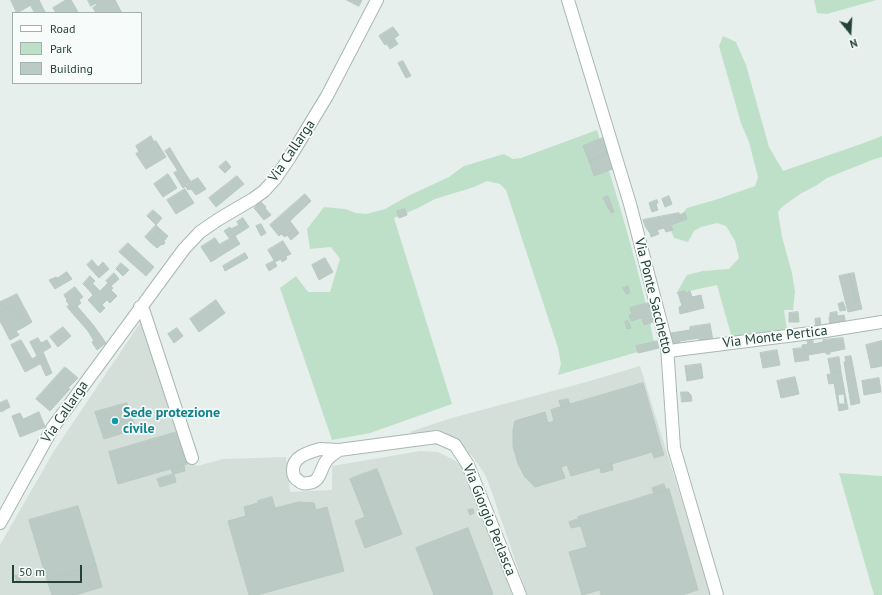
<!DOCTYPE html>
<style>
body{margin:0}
#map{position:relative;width:882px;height:595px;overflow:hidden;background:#e6efeb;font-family:"PT Sans",sans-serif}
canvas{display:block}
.legend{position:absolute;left:12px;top:12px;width:130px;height:72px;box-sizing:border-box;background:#f7fbf9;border:1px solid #a3b1ad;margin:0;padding:5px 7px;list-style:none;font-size:12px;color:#24423a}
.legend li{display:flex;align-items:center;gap:8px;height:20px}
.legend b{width:20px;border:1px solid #a3b1ad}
.north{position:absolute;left:830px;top:12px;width:40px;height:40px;-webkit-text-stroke:3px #f7fbf9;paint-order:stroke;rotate:162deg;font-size:11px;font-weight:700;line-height:16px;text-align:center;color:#24423a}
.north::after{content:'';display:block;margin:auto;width:14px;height:18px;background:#24423a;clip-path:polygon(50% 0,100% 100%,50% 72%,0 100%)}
.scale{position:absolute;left:12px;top:565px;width:70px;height:18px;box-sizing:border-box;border:2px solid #24423a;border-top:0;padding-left:5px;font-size:12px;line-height:14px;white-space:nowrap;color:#24423a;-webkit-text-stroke:3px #f7fbf9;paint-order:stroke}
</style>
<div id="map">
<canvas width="882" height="595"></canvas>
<ul class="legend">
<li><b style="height:5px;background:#fff"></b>Road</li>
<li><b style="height:11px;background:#bfe0c8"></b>Park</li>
<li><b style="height:11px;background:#bbcac4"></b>Building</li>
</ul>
<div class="north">N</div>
<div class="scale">50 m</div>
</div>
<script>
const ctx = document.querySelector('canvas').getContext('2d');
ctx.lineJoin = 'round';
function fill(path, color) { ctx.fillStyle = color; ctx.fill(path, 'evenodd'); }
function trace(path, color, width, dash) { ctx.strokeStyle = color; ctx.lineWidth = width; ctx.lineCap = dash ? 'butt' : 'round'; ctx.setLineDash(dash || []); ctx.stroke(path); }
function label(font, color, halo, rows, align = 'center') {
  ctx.font = font + ' "PT Sans",sans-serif'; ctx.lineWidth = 3.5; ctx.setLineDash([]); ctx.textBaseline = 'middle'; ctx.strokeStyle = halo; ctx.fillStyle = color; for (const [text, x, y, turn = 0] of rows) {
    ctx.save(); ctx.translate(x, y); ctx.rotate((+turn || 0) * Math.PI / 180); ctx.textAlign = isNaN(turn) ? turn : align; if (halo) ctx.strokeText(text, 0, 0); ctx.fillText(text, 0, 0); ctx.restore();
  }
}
fill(new Path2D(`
 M142 320 188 461 197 466 223 459 286 457 290 492 332 490V466L420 451 438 452 454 460 461 466 467 472 476 489 512 595H0V545L54 451Z
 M640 366 711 595H527L489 484 484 473 478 464 471 455 462 448 409 432 452 418 590 381Z`), '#d4dfda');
fill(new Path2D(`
 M814 0H876L827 14 817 13Z
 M723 36 736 42 746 65 769 147 783 171 864 143 882 136V157L872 160 827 178 817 185 800 194 782 207 778 212 782 237 792 273 795 292 793 310H784L787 330 732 338 717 285 676 294 687 275 703 271 729 269 739 258 735 241 726 226 717 223 701 227 694 231 688 242 674 238 670 228 687 208 718 199 755 186 758 177 749 142 741 123 719 46Z
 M597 130C618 201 641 273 655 347L558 375 561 364 558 348 506 190 500 184 487 181 474 187 435 199 418 208 394 218 452 404 370 433 332 440 280 288 296 276 308 292H330L340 259 331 247 310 249 307 229 324 207 345 209 356 213 366 214 385 209 410 195 449 177 464 166 504 154 513 159 521 158Z
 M839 473 882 476V595H874Z`), '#bfe0c8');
const building = new Path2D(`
 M11 0H28L31 5 17 13Z
 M28 0H39L45 12 43 13H35Z
 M66 0H71L78 12 76 13H56L53 8Z
 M88 0H94L96 3 91 6Z
 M94 0H115L122 13H102Z
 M347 0H362L359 6Z
 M97 5 101 11 98 13H96L93 8Z
 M393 27 399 35 385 45 379 36Z
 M394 38 398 44 390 49 387 44Z
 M403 61 411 76 406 78 398 63Z
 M151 136 154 142 139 152 136 146Z
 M605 137 611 152 589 161 583 146Z
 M156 141 166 157 146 169 136 154Z
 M170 148 182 168 178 171 165 151Z
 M611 152 615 168 594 176 589 161Z
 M226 161 231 167 225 173 219 167Z
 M182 168 191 182 183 188 174 173Z
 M168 174 177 188 163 197 154 184Z
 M237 176 244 184 216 207 209 198Z
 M198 178 206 189 196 195 191 189 188 190 185 185Z
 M185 189 194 203 176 214 167 200Z
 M305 194 311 201 290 221 299 233 291 240 287 235 285 237 281 234 279 236 270 225Z
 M608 196 614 212 611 213 603 198Z
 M669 196 672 204 665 207 662 199Z
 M657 200 658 203 656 204 658 210 652 212 649 203Z
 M261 202 266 207 265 208 271 215 264 220 254 208Z
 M405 209 407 215 399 218 397 211Z
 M153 210 162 218 156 225 147 216Z
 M679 213 682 221 671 225 673 230 666 232 664 228 657 230 659 234 651 237 650 233 646 228 643 220Z
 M685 213 687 219 682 221 680 215Z
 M243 218 249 227 230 239 224 231 230 227 231 229 239 225 237 222Z
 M261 224 266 233 261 236 256 226Z
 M156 225 161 230 158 234 154 231 150 235 154 238 150 242 145 237Z
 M161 230 168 236 164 241 165 243 163 245 162 244 157 248 150 242 154 238 150 235 154 231 158 234Z
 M235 236 240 244 225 253 219 245Z
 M215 238 225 253 211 262 201 247Z
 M283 241 291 254 286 256 287 259 282 262 281 259 275 262 268 250Z
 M128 243 154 267 146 276 119 252Z
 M245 253 248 258 225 271 223 266Z
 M325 258 333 272 319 280 312 265Z
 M92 260 98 267 103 262 109 269 99 278 87 265Z
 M274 261 277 266 269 271 266 265Z
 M121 263 129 270 123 276 116 269Z
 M67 272 72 279 55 289 49 280 56 277 57 278Z
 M114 273 119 279 111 286 106 281Z
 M854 273 860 301 856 302 849 274Z
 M849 274 856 302 860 301 862 309 848 312 839 276Z
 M90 276 95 281 87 288 83 284Z
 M92 283 100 291 108 283 113 288 111 290 117 296 110 303 107 300 102 305 105 308 100 313 88 300 93 295 87 288Z
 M628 286 630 293 626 294 623 288Z
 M75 287 83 297 79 300 81 303 73 309 66 301 67 300 64 295Z
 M685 291V293L690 291 692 297 701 295 704 308 680 314 679 307 682 306 678 293Z
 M17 294 32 322 24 327 9 298Z
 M9 298 13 305 0 312V302Z
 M216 300 225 313 199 332 190 319Z
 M652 302 655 314 631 321 629 315 632 314 630 308Z
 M843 302 846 310 840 311 838 304Z
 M13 305 24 327 16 331 19 335 10 340 0 321V312Z
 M69 305 73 309 77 306 94 326 88 331 67 307Z
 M798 312 799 322H789V313Z
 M837 312V316L844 315 846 324 830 327 829 317H830V313Z
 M655 314 657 321 644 325 642 318Z
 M820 318 821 328 816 329 815 319Z
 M628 321 631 328 627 329 625 322Z
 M710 324 713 341 700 343 699 338 680 341V344L673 345 671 333 690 330V327Z
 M94 326 106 343 97 350 92 342 94 341 88 331Z
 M63 327 71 336 58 347 50 337Z
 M177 328 183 336 174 343 168 334Z
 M38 338 41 343 47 340 51 347 43 352 52 373 46 376 37 356 30 342Z
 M843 338 845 349 830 352V354H826V352L808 355 807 350H804V348L802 347V345L808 344 807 341 813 340V344L823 342V340Z
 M21 340 32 359 37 356 40 364 25 372 11 345Z
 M657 341 659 348 647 351 646 344Z
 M882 341V366L871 368 866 345Z
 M646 344 647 351 638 353 636 346Z
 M804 348V350H807L809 360 795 362 793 349Z
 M777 350 780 365 763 368 760 353Z
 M851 356 860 403 851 405 844 362H846L845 357Z
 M839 357 841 372 831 374 828 359Z
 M701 364 703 378 687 381 685 366Z
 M65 367 78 378 68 388 70 389 50 411 36 399Z
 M841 372 848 409 839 411 834 383 829 384 827 375Z
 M795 377 799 394 781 398 777 381Z
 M879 378 881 392 864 395 862 381Z
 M643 383 662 449 571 476 567 465 561 467 565 478 535 487 525 477 518 464 513 446V430L515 421 545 412 548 423 554 421 551 410Z
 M681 392H688L691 395 692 401 682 402Z
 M844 394 845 404H839L838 395Z
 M568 399 570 405 561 407 559 401Z
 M7 400 10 407 1 412 0 409V403Z
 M127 403 136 429 104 439 95 412Z
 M39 412 45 427 20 437 12 416 20 413 23 419Z
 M177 432 187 464 118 484 109 452Z
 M662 449 664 455 654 458 652 452Z
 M612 464 613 470 601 473 600 468Z
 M184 465 185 471 173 474 171 469Z
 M377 469 402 534 365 548 355 521 365 517 350 479Z
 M174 474 176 482 160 487 157 479Z
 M664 484 666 490 654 494 652 488Z
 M669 489 698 590 682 595H601L600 590 582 595 569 552 587 547 578 517Z
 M272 497 275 508 299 502 314 503 316 510 327 507 344 571 257 595H249L228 521 246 516 244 507 258 503V501Z
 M78 506 96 565 47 580 29 520Z
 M473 509 474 513 470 515 468 510Z
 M579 519 581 526 571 528 569 522Z
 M468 528 493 594 489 595H434L416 548Z
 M96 565 102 587 75 595H52L47 580Z
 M19 575 21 581 17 582 15 576Z`);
fill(building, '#bbcac4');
trace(building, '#b8c9c2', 1);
const minor = new Path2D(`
 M568 0 630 204 667 346 674 448 717 595
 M140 307 144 312 192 458
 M668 352 676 350 819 332 882 322
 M320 449 339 450C335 453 330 456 327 460 320 468 321 483 308 483 305 484 301 483 299 481 295 479 293 475 293 471 292 456 310 452 320 449Z
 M339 450 437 437 455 445 468 465 520 595
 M0 523 53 427 184 249 200 232 219 219 253 199 264 191 275 179 290 157 327 96 377 0`);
trace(minor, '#a8b8b2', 14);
trace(minor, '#fff', 12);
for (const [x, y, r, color] of [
 [115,421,4,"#0f9aa8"]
]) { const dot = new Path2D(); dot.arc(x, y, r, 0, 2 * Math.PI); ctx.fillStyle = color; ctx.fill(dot); trace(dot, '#f7fbf9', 1.5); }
label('14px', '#24423a', '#f7fbf9', [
 ["Via Callarga",292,151,-56],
 ["Via Ponte Sacchetto",653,296,76],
 ["Via Monte Pertica",775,337,-7],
 ["Via Callarga",65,412,-56],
 ["Via Giorgio Perlasca",489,520,68]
]);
label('bold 14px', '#0d838f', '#f7fbf9', [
 ["Sede protezione",123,413],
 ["civile",123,429]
], 'left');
</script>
